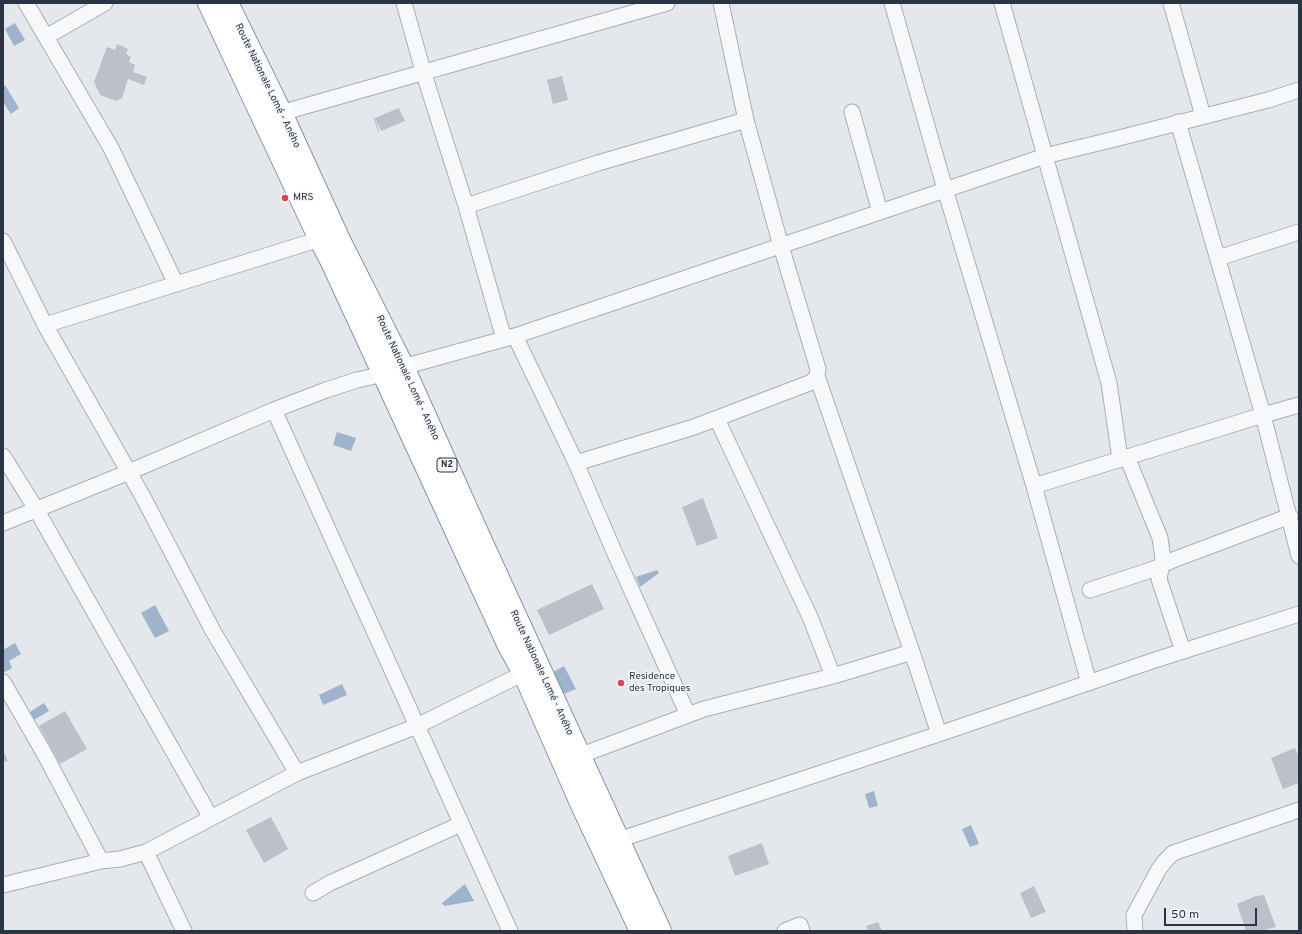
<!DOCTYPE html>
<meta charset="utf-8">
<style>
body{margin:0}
#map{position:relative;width:1302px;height:934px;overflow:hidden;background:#e4e7ec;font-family:Overpass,sans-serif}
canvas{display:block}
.frame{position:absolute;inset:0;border:4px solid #2b3445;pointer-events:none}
.scale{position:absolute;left:1164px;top:908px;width:93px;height:18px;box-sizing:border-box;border:2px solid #2b3445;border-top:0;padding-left:5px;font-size:12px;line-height:14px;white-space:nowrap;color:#2b3445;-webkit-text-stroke:3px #f4f6f9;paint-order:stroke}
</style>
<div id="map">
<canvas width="1302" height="934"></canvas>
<div class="frame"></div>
<div class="scale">50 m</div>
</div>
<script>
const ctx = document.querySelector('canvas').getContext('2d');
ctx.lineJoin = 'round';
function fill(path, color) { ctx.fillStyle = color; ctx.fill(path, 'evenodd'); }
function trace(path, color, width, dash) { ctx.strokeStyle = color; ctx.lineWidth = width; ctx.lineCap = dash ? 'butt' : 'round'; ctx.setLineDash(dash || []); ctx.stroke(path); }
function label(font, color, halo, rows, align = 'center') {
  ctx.font = font + ' Overpass,sans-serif'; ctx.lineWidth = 3; ctx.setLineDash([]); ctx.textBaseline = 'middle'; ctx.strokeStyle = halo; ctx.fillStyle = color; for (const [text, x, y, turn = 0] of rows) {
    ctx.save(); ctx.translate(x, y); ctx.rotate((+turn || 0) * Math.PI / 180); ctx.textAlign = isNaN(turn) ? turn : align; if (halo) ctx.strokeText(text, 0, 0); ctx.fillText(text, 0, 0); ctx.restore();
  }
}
fill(new Path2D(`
 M15 23 25 40 14 46 5 29Z
 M5 85 19 108 11 114 3 102V87Z
 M337 432 356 438 351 451 333 445Z
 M657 570 659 573 640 587 636 577Z
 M155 605 169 631 155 638 141 613Z
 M15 643 21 654 9 661 12 668 3 673V650Z
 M564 666 576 689 564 694 553 672Z
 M342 684 347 695 323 705 319 695Z
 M44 703 49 711 34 720 30 712Z
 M874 791 878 806 869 808 865 794Z
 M971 825 979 844 970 847 962 829Z
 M465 884 474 901 444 906 442 903Z`), '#9fb4cc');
fill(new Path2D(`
 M117 44 128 49 126 54 131 57 129 62 135 65 133 72 147 77 144 85 128 79 122 98 116 101 100 95 94 82 107 47 115 50Z
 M562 76 568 100 553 104 547 80Z
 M399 108 405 121 381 131 375 118Z
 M374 118H375L379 132 378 133Z
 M703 498 718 538 697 546 682 507Z
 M592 584 604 609 549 635 537 610Z
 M65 711 87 749 60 764 39 726Z
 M1295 748 1299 757V783L1283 789 1271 758Z
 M3 750 8 761 3 762Z
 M271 817 288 849 264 863 246 830Z
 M762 843 769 864 735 876 728 856Z
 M1034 886 1046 912 1031 918 1020 893Z
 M1264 895 1276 927 1260 931H1246L1237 904 1256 896Z
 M878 922 882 931H868L866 926Z`), '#bbc0ca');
const minor = new Path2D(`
 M26 3 111 148 176 284
 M404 3 423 71 466 206 504 339
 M721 3 746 120 781 246 818 369 817 376 912 652 939 734
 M892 3 945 189 1034 486 1089 683
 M1002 3 1109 383 1120 459
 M1171 3 1203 116
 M46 37 105 3
 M852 112 880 212
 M281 113 667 3
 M1178 122 1263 415 1299 556
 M466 206 598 163 746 120
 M3 241 45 325 143 497 213 631 297 773
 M1218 258 1299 232
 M45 325 320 239
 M515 336 576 463 616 556 688 715
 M274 410 510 931
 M717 419 810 617 833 676
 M3 456 36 509 211 818
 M1127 457 1160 538 1163 558 1159 579 1183 651
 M576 463 694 427 812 382 817 376
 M1034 486 1263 415 1299 405
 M3 523 129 472 274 410 326 390 357 380 384 374 403 367 515 336 1045 156 1119 138 1268 100 1299 90
 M1090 590 1154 569 1173 560 1290 516
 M3 682 44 753 101 861
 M579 756 704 709 833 676 912 652
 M609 843 939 734 1152 661 1299 614
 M146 852 184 931
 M3 885 101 861 120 859 146 852 297 773 417 726 524 673
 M313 893 330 883 461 824
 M785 931 800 925 802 931
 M1135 931 1134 915 1159 869 1165 861 1173 853 1299 810`);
const trunk = new Path2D(`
 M209 3 320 239 332 262 509 646 524 673 582 805 641 931
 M227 3 281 113 340 242 403 367 480 539 660 931`);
trace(minor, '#a9aeb7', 17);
trace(trunk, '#8b94a3', 24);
trace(minor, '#f7f8fa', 15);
trace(trunk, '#fff', 22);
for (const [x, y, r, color] of [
 [285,198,4,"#d1495b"],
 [621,683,4,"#d1495b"]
]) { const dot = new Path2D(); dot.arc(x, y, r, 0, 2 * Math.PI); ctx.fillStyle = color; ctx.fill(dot); trace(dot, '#f4f6f9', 1.5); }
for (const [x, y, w] of [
 [447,465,20]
]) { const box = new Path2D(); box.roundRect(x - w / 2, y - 7, w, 14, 3); ctx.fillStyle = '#f4f6f9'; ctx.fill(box); trace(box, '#2b3445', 1); }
label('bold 9px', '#2b3445', null, [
 ["N2",447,465]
]);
label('10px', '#2b3445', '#f4f6f9', [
 ["Route Nationale Lomé - Aného",267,86,64],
 ["Route Nationale Lomé - Aného",407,378,65],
 ["Route Nationale Lomé - Aného",541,673,65]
]);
label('10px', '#2b3445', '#f4f6f9', [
 ["MRS",293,198],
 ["Residence",629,677],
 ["des Tropiques",629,689]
], 'left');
</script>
